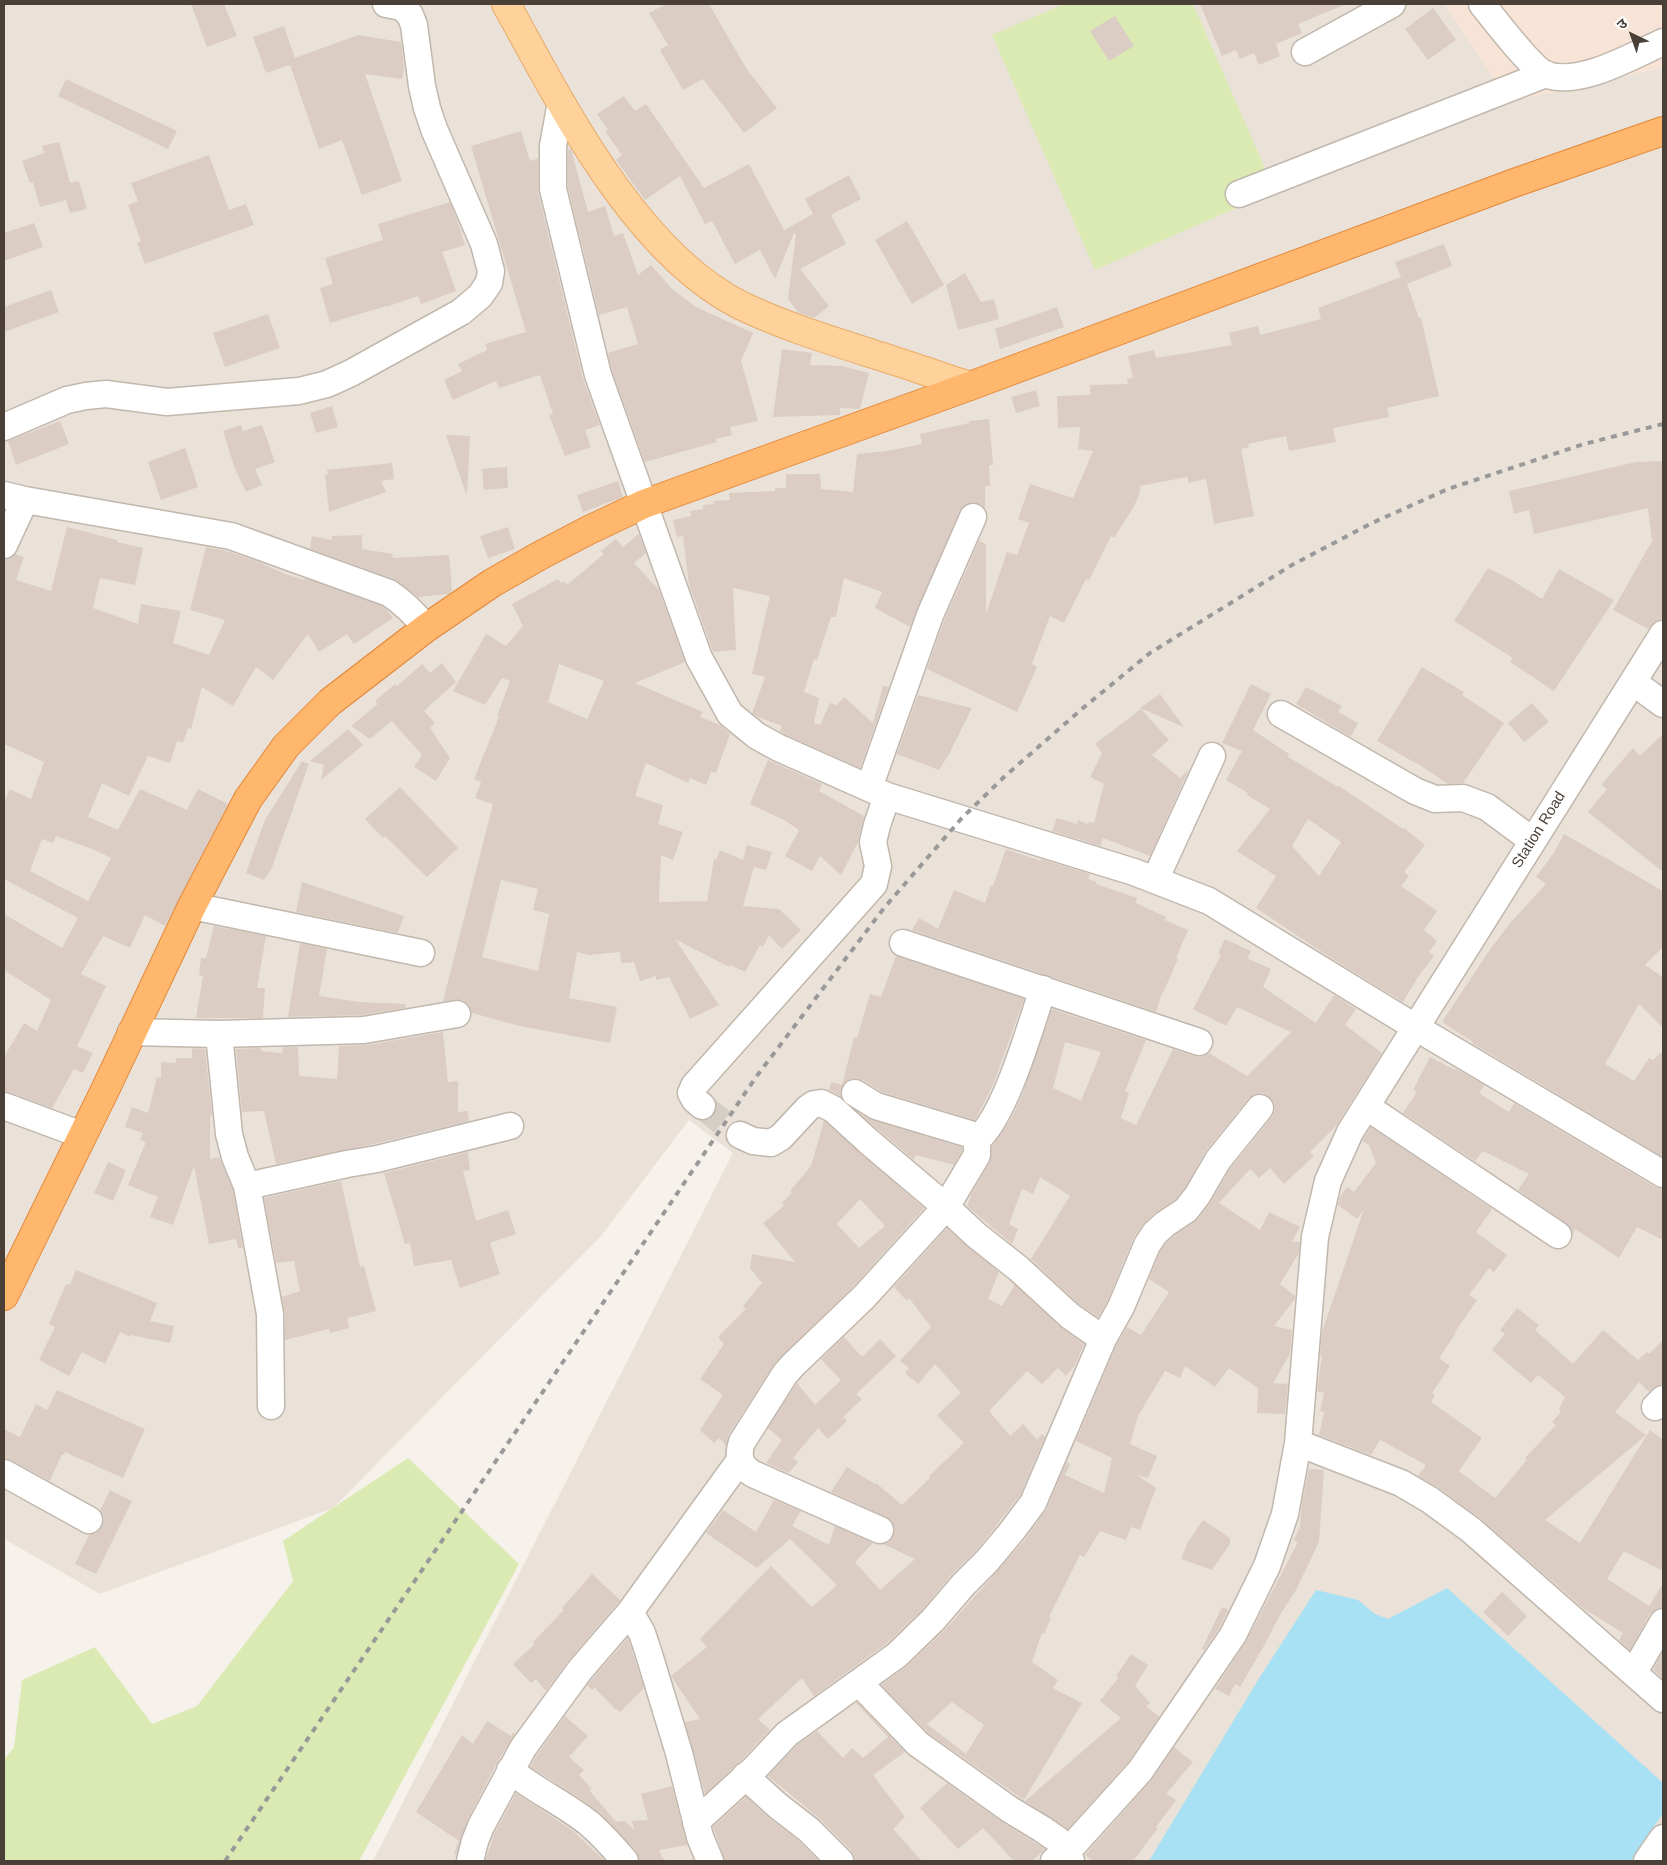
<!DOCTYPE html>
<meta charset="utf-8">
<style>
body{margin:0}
#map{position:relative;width:1667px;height:1865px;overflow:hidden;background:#f6f1eb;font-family:Arial,"Noto Sans Devanagari",sans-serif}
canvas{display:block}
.frame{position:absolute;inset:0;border:5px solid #4a4038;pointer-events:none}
.north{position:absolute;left:1607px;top:10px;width:50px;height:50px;-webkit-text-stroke:4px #fff;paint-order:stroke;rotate:318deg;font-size:14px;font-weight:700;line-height:20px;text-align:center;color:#4a4038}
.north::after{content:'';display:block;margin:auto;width:18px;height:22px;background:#4a4038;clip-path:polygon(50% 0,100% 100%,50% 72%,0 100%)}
</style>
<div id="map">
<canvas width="1667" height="1865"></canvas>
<div class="frame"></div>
<div class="north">उ</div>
</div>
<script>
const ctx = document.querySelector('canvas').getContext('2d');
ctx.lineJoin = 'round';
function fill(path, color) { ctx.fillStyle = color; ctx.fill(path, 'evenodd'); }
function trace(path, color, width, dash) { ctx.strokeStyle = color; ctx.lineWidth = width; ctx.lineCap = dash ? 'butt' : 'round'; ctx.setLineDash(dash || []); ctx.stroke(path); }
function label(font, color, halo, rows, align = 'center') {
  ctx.font = font + ' Arial,sans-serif'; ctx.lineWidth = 4; ctx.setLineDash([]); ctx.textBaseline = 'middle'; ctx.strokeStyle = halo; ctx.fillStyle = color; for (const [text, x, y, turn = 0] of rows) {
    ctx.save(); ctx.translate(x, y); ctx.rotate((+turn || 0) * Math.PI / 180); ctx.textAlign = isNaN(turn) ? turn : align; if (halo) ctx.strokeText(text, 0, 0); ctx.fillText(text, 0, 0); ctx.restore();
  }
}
fill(new Path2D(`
 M4 4H1663V1861H373L733 1153 689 1120 601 1236 333 1508 100 1594 4 1539Z`), '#eae2d9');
fill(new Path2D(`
 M1444 4H1663V68L1509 102Z`), '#f7e4d6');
fill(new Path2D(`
 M1064 4H1193L1275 191 1095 270 992 35Z
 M408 1458 519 1564 359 1861H4V1760L14 1747 22 1680 95 1647 152 1724 197 1706 293 1581 283 1541Z`), '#dbeab3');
fill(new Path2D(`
 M1447 1588 1663 1783V1813L1631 1861H1149L1258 1680 1316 1590 1358 1600 1375 1614 1388 1619Z`), '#a7e1f3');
fill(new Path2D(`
 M191 4H224L237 36 207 47Z
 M666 4H709L746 68 777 108 744 133 703 79 683 90 660 50 668 45 649 13Z
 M1200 4H1346L1298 24 1302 33 1276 44 1280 56 1259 65 1254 53 1240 59 1236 50 1222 56Z
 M1433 8 1456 40 1428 60 1405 29Z
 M1115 16 1134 46 1109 61 1090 31Z
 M284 26 295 58 358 35 401 42 404 67 402 79 365 74 402 181 362 195 342 140 319 149 290 65 266 73 253 37Z
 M66 79 177 131 168 149 58 96Z
 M624 96 635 111 646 104 704 188 749 164 784 230 813 214 805 199 849 175 861 199 831 215 846 244 800 269 829 306 814 318 799 313 788 299 796 234 794 233 775 279 760 250 735 264 712 221 705 224 680 176 645 200 616 160 622 155 605 131 608 130 597 114Z
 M521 131 530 161 538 158V192L583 379 600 425 585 430 591 447 565 456 549 415 553 414 540 375 499 388 496 381 453 400 444 380 462 371 458 364 487 350 485 344 526 332 471 146Z
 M59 142 70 183 79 181 87 209 70 213 66 200 40 207 33 182 30 183 22 161 44 153 42 146Z
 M571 149 588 212 605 206 614 236 623 233 638 275 651 265 672 289 696 307 753 333 741 361 758 421 730 427 732 435 716 439 717 442 645 462 612 371 608 353 638 344 627 307 599 315 568 187V150Z
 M209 155 229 210 246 204 254 225 145 264 137 243 141 241 128 205 138 201 131 183Z
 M450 202 459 225 465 245 442 252 456 291 421 304 418 296 386 307V306L330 323 320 288 333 284 325 258 383 240 378 224Z
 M907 221 944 285 912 304 875 240Z
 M34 223 43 247 4 261V233Z
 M1444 244 1452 266 1407 284 1419 318H1421L1439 396 1387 408 1389 417 1333 428 1336 442 1289 451 1286 436 1248 444 1249 447 1241 449 1254 516 1214 524 1206 479 1189 483 1187 477 1140 486V493L1133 508 1114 538 1111 536 1089 580 1086 579 1064 623 1050 616 1032 664 1037 667 1017 712 927 669 944 621 979 541 986 544V614L1007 552 1017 555 1029 523 1018 519 1030 484 1073 498 1093 451 1078 449 1080 427 1058 428 1057 396 1090 395V385L1128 384 1127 379 1133 378 1128 356 1154 350 1156 358 1193 352 1232 345 1229 333 1258 326 1260 335 1321 319 1318 308 1401 277 1395 262Z
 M965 273 981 302 994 299 999 319 958 330 946 285Z
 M51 290 59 312 4 332V307Z
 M1057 307 1064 327 1000 349 995 329Z
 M268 314 280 348 225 367 213 333Z
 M782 349 812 353 810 365 842 366 869 373 860 409 840 408V415L773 417Z
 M1036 390 1040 406 1016 413 1011 397Z
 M332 406 338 427 316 433 310 413Z
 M989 419 993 465H989L990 486H985V508L979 504 972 502 965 505 960 511 910 627 875 608 882 592 844 578 836 617H831L817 660 814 659 804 692 819 698 814 723 820 725 830 703 837 705 844 697 873 723 883 686 889 687 860 768 786 735 780 731 782 726 758 717 752 713 765 677 752 674 770 596 733 588 736 650 713 652 689 584 683 536 677 537 673 520 691 516 690 511 703 509V505L714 504V501L730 500 729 493 775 491V488H786V474H820L821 489 853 492 857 454 887 451 922 444 920 434 969 423V421Z
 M60 421 69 444 16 465 8 441Z
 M241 425 243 431 262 425 275 462 255 469 262 485 246 492 235 469 223 431Z
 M446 435 470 436 467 493 466 494Z
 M185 448 198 487 161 500 148 462Z
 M1663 461V619L1656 621 1648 629 1613 610 1652 541 1648 508 1534 534 1529 510 1514 514 1509 491 1636 462Z
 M392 463 394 479 381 481 386 492 329 512 325 475 328 474 327 470Z
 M507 467 508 488 484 490 482 469Z
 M618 481 623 497 583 512 577 495Z
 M67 527 117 540V542L143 548 135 585 100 578 93 608 138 624 141 604 181 611 173 643 209 655 225 620 190 610 206 547 227 551 261 563 283 573 304 580 305 578 382 606 387 610 393 618 354 644 347 634 319 652 308 634 273 680 256 667 233 706 202 687 191 729 188 728 183 743 177 741 170 763 148 756 129 796 102 783 88 817 118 830 140 789 187 810 198 789 228 804 165 926 145 915 130 948 103 936 81 974 106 986 77 1046 93 1053 83 1073 74 1069 52 1108 4 1091V1057L24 1023 37 1031 51 1000 4 970V914L62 948 78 918 4 879V802L10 789 31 799 44 762 4 744V560L12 558 15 554 24 557 16 580 51 591ZM56 836 95 850 111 858 88 901 30 871 42 839 53 843Z
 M508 527 515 549 488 558 480 536Z
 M639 534 646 553 634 563 659 590 685 662 635 683 703 712 700 717 720 725 730 734 716 773 711 772 706 785 690 778 688 783 646 763 635 796 663 805 658 824 683 832 673 860 661 855 659 902 707 901 714 859 716 860 720 850 743 860 747 845 772 852 766 870 754 867 743 906 779 909 801 930 782 949 769 935 763 947 760 945 745 972 730 965 729 967 675 939 719 1005 690 1019 669 977 656 980V976L640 981 634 962 621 963 620 952 589 955 577 952 569 998 617 1007 610 1043 520 1026 472 1013 469 1005 462 1000 443 1001 493 804 475 798 481 782 474 779 499 717 497 716 510 681 502 678 485 705 453 691 486 634 506 646 523 626 512 604 558 579 561 583 564 581 567 585 604 554 601 551 616 539 623 547ZM559 664 604 681 587 719 548 702ZM501 880 538 889 533 910 549 914 538 971 482 957Z
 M362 535V549L393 554 392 558 449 555 452 591 448 594 418 597 394 579 310 549 312 536 332 540V536Z
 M1488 568 1510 579 1542 599 1559 569 1614 600 1554 691 1510 662 1513 658 1454 621Z
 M442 663 456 682 424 711 435 723 430 728 450 758 436 781 414 767 422 755 392 721 370 739 351 726 378 704 375 701 395 684 397 686 422 664 430 673Z
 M1422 667 1464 692 1462 695 1504 723 1463 783 1448 784 1417 763V764L1377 741Z
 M1251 684 1271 694 1253 730 1289 754 1288 757 1338 787 1339 786 1403 829 1404 828 1425 845 1404 872 1409 876 1401 886 1437 911 1424 930 1437 941 1429 952 1434 956 1418 977 1403 1002 1328 956 1256 908 1276 876 1237 851 1270 809 1247 795 1248 793 1226 780 1242 751 1222 743ZM1308 819 1341 842 1319 876 1292 846Z
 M1306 687 1342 706 1338 712 1358 723 1351 737 1296 704Z
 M1160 694 1184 727 1140 708Z
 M918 695 972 708 949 754 939 770 897 754Z
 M1532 703 1549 722 1524 742 1508 723Z
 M1141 709 1169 740 1152 755 1180 778 1189 769 1150 856 1103 838 1100 846 1052 831 1057 818 1077 824 1078 820 1088 824 1089 822 1094 823 1104 784 1090 777 1102 753 1095 744Z
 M348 729 363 745 321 780 324 765 310 761Z
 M1663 734V872L1588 812 1607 789 1601 785 1633 748 1640 756Z
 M768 760 822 784 819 791 864 816 858 842 841 875 820 856 812 871 785 856 799 830 784 820 750 804Z
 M302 761 309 764 271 870 264 880 246 873 265 820Z
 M400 787 458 848 427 877 385 836 383 838 365 819Z
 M1564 834 1663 891V947L1645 965 1663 977V1028L1639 1004 1605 1064 1634 1081 1649 1058 1653 1060 1663 1051V1157L1472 1043 1473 1042 1442 1022 1491 948 1511 922 1546 884 1536 877 1553 854Z
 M1006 849 1041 861V859L1090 874 1088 879 1097 882 1096 884 1137 898 1136 903 1166 917 1165 920 1188 930 1176 958 1178 959 1163 993H1162L1156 1012 912 930 919 918 938 929 954 890 985 903 991 885 993 886Z
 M302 882 404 916 398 933 296 912Z
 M214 926 266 936 257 988H265L263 1018H196L203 976 199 975 201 958H206Z
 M1225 939 1251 951 1247 958 1271 969 1263 987 1316 1023 1334 995 1356 1009 1345 1025 1382 1053 1336 1126 1310 1152 1314 1156 1284 1184 1270 1168 1259 1178 1250 1169 1219 1203 1260 1230 1269 1212 1300 1227 1292 1242H1300L1299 1253 1280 1284 1295 1296V1299L1274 1326 1292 1330 1290 1354 1273 1383 1288 1384 1285 1414 1257 1413 1258 1388 1229 1368 1215 1387 1185 1366 1180 1378 1165 1371 1138 1416 1130 1444 1157 1456 1148 1478 1137 1475 1156 1488 1140 1530 1131 1527 1126 1540 1100 1531 1084 1557 1080 1555 1049 1617 1051 1618 1044 1634 1042 1633 1032 1662 1058 1680 1053 1688 1082 1703 1024 1800 928 1733 881 1685 907 1666 944 1631 1024 1541 1047 1509 1067 1461 1070 1465 1065 1475 1104 1493 1112 1458 1076 1441 1116 1346 1127 1327 1141 1335 1169 1292 1149 1279 1160 1252 1166 1243 1174 1236 1198 1219 1209 1205 1230 1169 1272 1117 1275 1111 1274 1103 1270 1097 1263 1093 1255 1094 1249 1098 1206 1151 1185 1188 1176 1199 1155 1213 1143 1224 1133 1239 1108 1300 1098 1317 1079 1304 1031 1259 1070 1196 1040 1177 1033 1194 1022 1189 1009 1224 1018 1229 1012 1244 967 1206 972 1193 990 1162 992 1146 1011 1119 1021 1098 1052 1009 1146 1040 1125 1091 1129 1093 1121 1118 1136 1125 1173 1049 1197 1057H1202L1209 1053 1247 1076 1291 1032 1237 1007 1226 1026 1193 1009 1221 955 1218 954ZM1065 1042 1101 1052 1081 1101 1053 1088ZM952 1702 984 1725 966 1754 927 1724Z
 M300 943 327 949 319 996 360 1002 406 1004 405 1008 363 1015 288 1017Z
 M896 956 1024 999 993 1085 975 1120 882 1092 863 1080 856 1078 848 1080 843 1085 840 1092 841 1096 829 1090 831 1082 842 1085 854 1037 857 1038 870 994 881 997Z
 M443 1032 448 1082 458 1081V1112L468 1111 469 1121 374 1144 276 1164 264 1111 242 1112 236 1049 261 1048V1051L282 1053 283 1047H298L299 1076 337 1079 339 1046 367 1045Z
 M192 1048 205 1049 212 1115 210 1116V1159L219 1157 233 1190 243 1248H238L236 1239 209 1244 194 1166 173 1225 150 1217 158 1197 128 1185 146 1142 140 1140 143 1133 125 1127 132 1107 148 1113 157 1077 161 1078V1062L176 1063V1058H192Z
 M1430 1057 1455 1070 1456 1069 1484 1085 1479 1093 1509 1112 1514 1103 1655 1187 1663 1189V1240L1637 1227 1619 1258 1575 1229 1573 1234 1571 1228 1566 1223 1518 1190 1529 1174 1483 1151 1475 1161 1403 1113 1417 1092 1413 1090Z
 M861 1115 872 1120 962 1147V1151L954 1165 916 1155 914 1160Z
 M824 1121 924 1208 853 1287 774 1364 729 1434 726 1445 719 1438 714 1443 700 1430 723 1395 700 1379 724 1344 718 1337 746 1309 743 1306 762 1283 750 1268 752 1254 795 1262 763 1223 784 1206 782 1203 792 1193 790 1191 811 1166ZM860 1199 885 1226 859 1248 837 1224Z
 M1371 1127 1492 1209 1476 1232 1507 1255 1494 1272 1489 1268 1469 1295 1477 1300 1455 1332 1456 1333 1439 1358 1450 1366 1432 1393 1435 1395 1431 1402 1482 1438 1459 1471 1495 1498 1527 1460 1525 1458 1556 1425 1552 1422 1561 1412 1559 1409 1565 1397 1538 1375 1531 1383 1492 1350 1505 1334 1500 1330 1517 1308 1539 1325 1535 1330 1573 1364 1603 1330 1638 1360 1647 1352 1649 1354 1663 1340V1384L1659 1385 1649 1392 1639 1382 1615 1412 1646 1435 1545 1520 1580 1543 1650 1430 1663 1440V1571L1624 1551 1607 1579 1649 1606 1663 1584V1607L1656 1609 1650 1614 1630 1650 1619 1640 1623 1633 1583 1608 1481 1519 1439 1488 1418 1476 1426 1465 1380 1440 1371 1455 1319 1435 1324 1412 1320 1411 1324 1393 1317 1391 1322 1356 1320 1355 1322 1332 1364 1209 1357 1219 1338 1205 1340 1197 1347 1187 1354 1192 1376 1163 1369 1145 1362 1141Z
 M468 1152 470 1170 463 1171 476 1221 508 1210 516 1234 490 1243 500 1274 460 1288 451 1260 414 1266 410 1243 405 1244 384 1173Z
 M108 1162 126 1170 113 1201 94 1193Z
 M341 1181 360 1267 364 1266 376 1311 347 1318 349 1328 330 1333 329 1329 285 1340V1314L282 1297 300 1291 294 1261 276 1263 264 1198Z
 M947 1228 999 1272 988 1299 1002 1306 1015 1285 1060 1327 1084 1344 1075 1365 1066 1376 1058 1368 1042 1384 1027 1371 989 1411 1010 1436 1023 1424 1037 1440 1042 1434 1045 1437 1020 1495 976 1551 952 1574 922 1610 887 1643 814 1696 802 1678 758 1719 770 1730 745 1756 705 1794 685 1722 700 1719 671 1676 707 1647 700 1639 771 1566 812 1607 837 1585 790 1539 757 1568 706 1533 723 1510 756 1532 774 1500 801 1511 792 1526 829 1545 835 1526 873 1543 855 1562 880 1590 915 1559 883 1544 889 1542 893 1536 895 1529 892 1522 886 1517 831 1492 847 1467 875 1484 876 1483 902 1505 930 1478 929 1476 964 1443 937 1415 961 1393 935 1364 918 1384 905 1373 909 1368 900 1361 931 1327 909 1298 907 1301 894 1287Z
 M76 1270 157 1303 150 1321 174 1326 170 1343 131 1335 130 1337 120 1332 105 1364 82 1352 69 1376 39 1360 55 1327 49 1324 66 1284 70 1285Z
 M844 1337 862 1357 880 1339 896 1356 856 1394 862 1399 843 1417 847 1421 828 1439 818 1428 793 1458 798 1462 789 1473 766 1463 782 1440 768 1428 797 1383 815 1405 841 1380 821 1359Z
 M57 1390 145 1429 123 1478 65 1452 64 1455 62 1454 50 1481 11 1460 4 1458V1429L20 1437 36 1404 47 1410Z
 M1309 1469 1324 1470 1319 1542 1296 1590 1281 1613 1265 1644 1240 1687 1235 1684 1229 1696 1215 1689 1246 1642 1298 1542 1294 1540 1300 1527 1302 1503Z
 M110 1490 132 1501 96 1574 75 1564 89 1535 96 1533 102 1527 104 1519 100 1511Z
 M1203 1520 1230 1538V1544L1212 1570 1181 1559 1188 1542Z
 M592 1574 620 1600 569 1660 546 1691 536 1679 531 1683 513 1664 535 1644 533 1642 564 1610 562 1608Z
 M1502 1592 1527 1616 1508 1636 1483 1612Z
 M1222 1607 1228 1610 1220 1627 1204 1650 1202 1649Z
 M628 1638 644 1688 620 1712 617 1709 616 1710 595 1688 592 1690 587 1685Z
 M1663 1651V1679L1653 1670Z
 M1131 1654 1148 1665 1135 1686 1150 1703 1146 1706 1159 1717 1128 1762 1068 1829 1025 1801 1121 1718 1100 1701 1118 1678 1116 1676Z
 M857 1702 905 1752 873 1775 905 1817 893 1829 922 1861H855L854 1857 851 1850 820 1819 768 1776 797 1745 817 1731 843 1758 852 1748 863 1758 888 1737 856 1703Z
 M565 1716 588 1736 569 1757 584 1770 579 1775 592 1789 589 1790 616 1822 625 1821 634 1830 632 1821 648 1820 641 1794 672 1786 687 1845 659 1850 662 1857 666 1861H640L636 1851 601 1814 580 1798 530 1767 536 1756Z
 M487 1721 511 1736 513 1733 515 1734 498 1761 468 1819 456 1855 454 1854 459 1841 416 1812 462 1735 473 1744Z
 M1174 1747 1193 1762 1166 1794 1176 1800 1156 1827 1158 1828 1133 1861H1093L1085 1855 1151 1781Z
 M947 1783 1000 1821 1045 1849 1032 1861H1014L983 1828 958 1849 920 1808Z
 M516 1793 572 1830 605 1861H485L495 1832Z
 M746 1797 769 1818 799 1841 819 1861H725L713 1827Z`), '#dbcdc3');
trace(new Path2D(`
 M702 1106 727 1126 740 1135`), '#d4cec7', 26, [26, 13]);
const minor = new Path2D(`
 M1482 4C1493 18 1533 70 1547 75 1581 86 1632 56 1663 42
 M1305 52 1392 4
 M561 102 553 146V189L598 375 699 658 730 714 757 736 779 748 887 796 1134 872 1209 901 1415 1027 1663 1174
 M1239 194 1546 74
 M4 427 67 400 86 396 106 394 167 402 299 391 327 384 351 373 461 312 480 296 489 283 491 271 484 244 434 129 427 108 422 86 414 25 410 15 402 7 386 4
 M4 495 25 500 231 536 389 593C404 603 415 614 426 628
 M4 545 25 500
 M1633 682 1663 704
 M1281 714 1415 791 1435 799 1463 798 1487 807 1533 841
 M869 788 930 615 973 517
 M1155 880 1212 756
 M192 906 421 953
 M903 943 1199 1042
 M131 1032 219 1034 364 1030 457 1014
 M219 1034 229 1134 235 1157 247 1186 270 1314 271 1406
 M855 1093 876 1106 973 1135 977 1140V1155L946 1207 864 1297 793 1365 785 1374 742 1442C737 1456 740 1466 753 1474L880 1530
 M4 1106 82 1135
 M702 1106 695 1100 691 1093 694 1086 874 884 878 866 873 842 877 825 887 796
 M1367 1107 1558 1235
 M740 1135 753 1141 771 1143 781 1137 808 1108 814 1104 821 1103 833 1109 868 1141 946 1207 976 1235 1019 1269 1070 1316 1103 1339
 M977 1140C1006 1115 1030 1027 1043 989
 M247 1186 347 1164 377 1159 510 1126
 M1655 1407 1663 1399
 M1298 1443 1401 1483 1430 1500 1471 1530 1663 1699
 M4 1473 89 1520
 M630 1612 740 1460
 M1634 1672 1663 1622
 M859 1683 918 1744 1009 1809 1042 1829 1058 1840 1071 1861
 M510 1770C535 1791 566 1804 591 1825 603 1836 614 1848 625 1861
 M745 1776 778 1806 809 1830 840 1861
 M696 1822 756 1767 787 1734 897 1655 933 1620 963 1585 987 1561 1012 1531 1033 1503 1103 1339 1121 1307 1147 1245 1155 1233 1165 1224 1186 1210 1197 1196 1218 1160 1260 1108
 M470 1861 475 1841 481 1826 523 1748 580 1670 630 1612 642 1633 648 1651 679 1753 700 1837 710 1861
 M1054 1861 1066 1853 1140 1771 1233 1635 1267 1566 1285 1514 1298 1443 1315 1237 1328 1181 1350 1132 1663 634
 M1647 1861 1663 1838`);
const major = new Path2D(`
 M506 4C562 105 635 253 742 306 784 326 829 340 873 354 906 364 938 376 970 386`);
const highway = new Path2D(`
 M4 1296 105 1090 192 906 248 799 286 746 330 702 426 628 492 583 541 555 589 530 644 504 970 386 1514 183 1663 131`);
trace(minor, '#c2b7ad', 29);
trace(major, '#e8ab67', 30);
trace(highway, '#e28738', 30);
trace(minor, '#fff', 26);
trace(major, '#ffd29b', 28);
trace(highway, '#ffb66d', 28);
trace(new Path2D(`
 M225 1861 756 1077 884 908 961 819 1004 777 1083 708 1150 653 1292 565 1372 523 1448 489 1584 444 1663 424`), '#999', 4, [6, 6]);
label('15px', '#4a4038', '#fff', [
 ["Station Road",1539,830,-58]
]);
</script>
